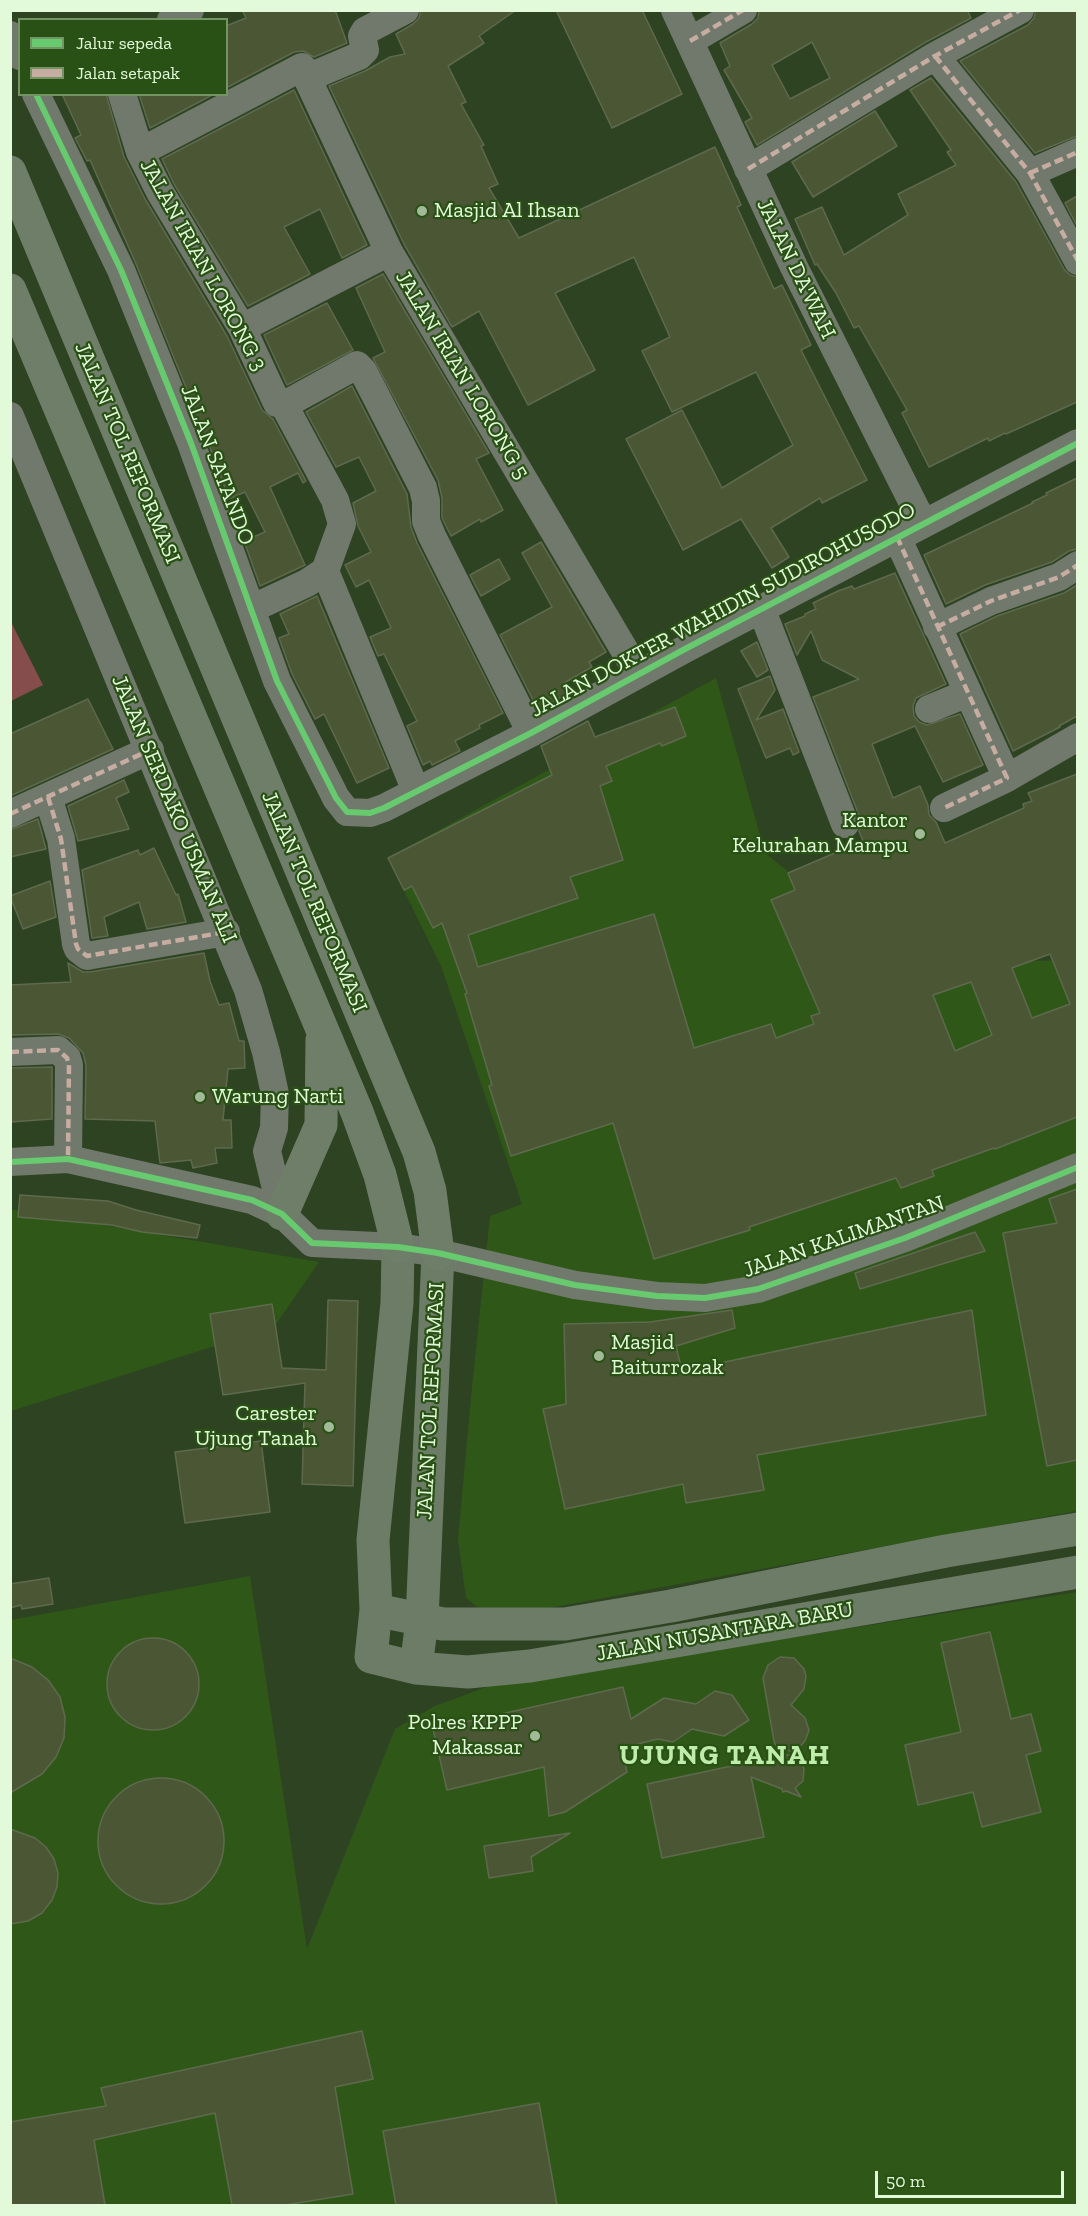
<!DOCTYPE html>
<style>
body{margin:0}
#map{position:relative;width:1088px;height:2216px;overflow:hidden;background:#2e4322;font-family:"Zilla Slab",serif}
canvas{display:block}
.frame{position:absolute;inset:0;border:12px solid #e2fad9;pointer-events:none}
.legend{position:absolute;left:18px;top:18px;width:210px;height:78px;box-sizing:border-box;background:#2a5115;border:2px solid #749563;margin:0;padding:8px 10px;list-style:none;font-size:18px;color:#e2fad9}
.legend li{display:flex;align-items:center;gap:12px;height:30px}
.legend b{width:30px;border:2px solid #749563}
.scale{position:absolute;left:875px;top:2171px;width:189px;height:27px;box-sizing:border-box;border:3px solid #e2fad9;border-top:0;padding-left:8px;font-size:18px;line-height:21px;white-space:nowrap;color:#e2fad9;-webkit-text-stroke:4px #2a5115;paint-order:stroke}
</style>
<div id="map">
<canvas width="1088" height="2216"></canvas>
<div class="frame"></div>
<ul class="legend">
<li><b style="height:8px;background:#67ca6e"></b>Jalur sepeda</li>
<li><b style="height:8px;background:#c7aca2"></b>Jalan setapak</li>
</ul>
<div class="scale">50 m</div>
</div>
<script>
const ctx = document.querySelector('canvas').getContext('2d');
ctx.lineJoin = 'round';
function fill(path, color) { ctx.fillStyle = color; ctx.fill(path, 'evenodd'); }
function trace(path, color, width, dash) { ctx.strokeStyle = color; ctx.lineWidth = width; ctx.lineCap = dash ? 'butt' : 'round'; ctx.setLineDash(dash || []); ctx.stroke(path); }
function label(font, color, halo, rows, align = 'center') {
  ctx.font = font + ' "Zilla Slab",serif'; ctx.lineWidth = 4.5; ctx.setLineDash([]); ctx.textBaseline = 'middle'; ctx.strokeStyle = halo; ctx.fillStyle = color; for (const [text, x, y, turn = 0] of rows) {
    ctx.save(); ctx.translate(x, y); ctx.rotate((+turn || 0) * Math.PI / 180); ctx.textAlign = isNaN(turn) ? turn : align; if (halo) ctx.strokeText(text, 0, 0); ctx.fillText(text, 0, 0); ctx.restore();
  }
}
fill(new Path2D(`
 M716 678 765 853 796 878 1029 961 1069 960 1077 973V1511L505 1616 482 1611 466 1598 458 1539 472 1387 490 1216 522 1204 441 966 388 858Z
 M11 1210H16L319 1262 274 1327 11 1411Z
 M250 1576 307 1949 395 1729 435 1706 489 1686 1077 1592V2205L11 2206V1620Z`), '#2f5818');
fill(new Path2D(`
 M12 624 43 685 11 701 10 625Z`), '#854d4c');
const building = new Path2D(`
 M242 10H335L347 43 314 57 303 51 294 52 226 88V26L246 18Z
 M421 10H516L479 36 484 43 448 66 466 102 461 104 484 145 481 146 498 184 489 188 519 238 715 147 741 205 737 207 774 289 782 285 811 345 801 350 867 480 822 503 820 498 771 528 789 557 772 568 741 519 683 550 626 439 682 410 722 488 793 445 756 372 672 412 642 351 670 337 634 257 555 293 595 370 528 405 479 311 452 327 404 244 329 86 365 71 390 57 405 54 396 34 413 24 419 18Z
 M556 10H642L682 94 612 128Z
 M759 10H967L971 18 926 42 757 145 745 122 752 118 724 70 730 66 720 43 752 24 758 18ZM812 42 830 78 790 99 772 65Z
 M1036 10H1077V136L1035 153 960 61 1028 25 1034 18Z
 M931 78 1016 182 1064 269 1070 275 1077 277V402L1006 434 1005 433 989 441 988 438 929 467 902 413 907 410 859 326 854 328 836 293 817 264 815 265 795 219 822 207 844 255 908 215 898 194 956 165 947 152 951 150 910 90Z
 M294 90 367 245 342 258 320 209 284 227 310 274 248 306 174 184 162 159Z
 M62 94H106L124 157 145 199 227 336 262 410 273 419 306 481 303 483 298 473 270 487 305 565 260 586 244 541 265 532 245 492 229 499 206 437 136 264 90 160 87 161 75 138 81 135Z
 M139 94H214L150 128Z
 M875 111 897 146 813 197 792 162Z
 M1077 196V226L1065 203Z
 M383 274 489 453 476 459 503 510 481 522 480 519 451 536 442 518V498L438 480 373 358 385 352 356 288Z
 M327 303 353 350 287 385 264 335Z
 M352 386 407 494 411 527 417 543 503 713 479 725 480 728 455 741 460 751 432 765 430 761 423 765 407 726 417 721 384 654 378 656 370 637 391 628 369 580 356 587 345 565 371 552 358 526 353 503 376 491 359 457 336 467 306 412Z
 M1077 478V549L1069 551 1052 562 985 585 946 604 924 555 1033 503 1032 502 1047 495 1046 493Z
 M541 542 606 652 589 662 592 667 564 683 569 693 538 710 500 635 552 607 522 553Z
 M499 559 510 579 481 596 470 575Z
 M895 573 946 684 916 698 913 706 914 716 919 722 927 725 960 714 983 765 943 782 915 726 872 744 893 798 920 786 928 805 929 815 936 822 945 843 1024 808 1023 804 1032 801 1028 793 1077 774V1117L995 1149 994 1148 932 1170 934 1176 901 1188 896 1178 749 1227 750 1230 654 1259 613 1123 511 1156 489 1086 492 1085 465 994 467 993 442 923 433 928 412 886 404 890 388 858 552 775 541 746 588 721 595 737 675 707 686 736 662 746 660 743 606 766 612 781 600 786 623 860 570 877 578 898 468 935 478 967 654 914 694 1048 771 1024 776 1038 814 1024 811 1016 820 1013 771 900 795 890 788 873 863 841 859 831 861 826 860 818 813 697 859 679 822 660 811 631 797 655 785 624 805 616V614L816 609 813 603 838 591 852 586 854 589ZM1050 954 1070 1004 1032 1018 1012 968ZM971 982 992 1035 955 1051 933 995Z
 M1077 585V716L1059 726 1060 727 1013 751 960 634 997 616 1064 593Z
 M317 596 389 768 357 783 324 714 315 719 292 674 279 638 289 634 280 614Z
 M757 642 768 670 757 677 741 651Z
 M770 676 775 690 756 720 783 709 799 752 793 755 790 748 766 758 738 689Z
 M88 699 113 749 10 796V734Z
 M124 780 129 792 116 798 129 829 78 841 68 806Z
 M38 819 46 849 10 857V830Z
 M154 848 176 895 178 894 186 922 147 929 139 902 104 917 108 936 92 938 82 870 138 850 140 855Z
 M50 881 56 917 23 929 10 896Z
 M204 953 210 981 219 1005 229 1003 239 1041H244L245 1068 228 1069 223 1120H231L232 1148H215L217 1163 193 1168 191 1160 160 1163 155 1121 85 1119 86 1065 83 1053 69 1038 58 1034 10 1035V985L71 982 68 963 83 972H90Z
 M52 1067V1119L10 1122V1068Z
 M1077 1189V1460L1047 1466 1003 1233 1057 1223 1049 1199Z
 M20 1195 108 1201 136 1210 200 1225 197 1238 142 1232 112 1225 18 1217Z
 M975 1232 985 1251 860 1289 855 1273Z
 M328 1300 358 1301 353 1486 302 1484 305 1383 223 1395 210 1314 272 1304 282 1368 326 1370Z
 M732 1310 735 1328 676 1346 682 1371 972 1310 986 1415 757 1455 764 1490 686 1503 683 1484 565 1509 543 1409 566 1404 564 1324 650 1322Z
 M261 1441 270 1512 185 1523 175 1452Z
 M49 1578 53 1604 22 1609 21 1605 10 1608V1584Z
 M990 1632 1011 1719 1031 1714 1041 1751 1026 1755 1041 1812 982 1827 973 1792 918 1805 905 1745 961 1732 941 1643Z
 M107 1684a46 46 0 1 1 92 0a46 46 0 1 1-92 0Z
 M780 1657 794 1658 804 1669 806 1676 804 1689 791 1705 805 1718 809 1730 805 1741 795 1752 777 1748 774 1741 763 1678 768 1665Z
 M10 1658 32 1667 48 1680 60 1697 65 1717 64 1738 56 1757 42 1774 10 1793Z
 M623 1687 631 1719 664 1698 696 1704 715 1691 732 1695 749 1720 724 1736 692 1729 673 1742 658 1739 621 1748 627 1772 565 1812 549 1816 544 1767 447 1790 433 1729Z
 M798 1753 804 1769 803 1781 795 1788 801 1797 786 1791 783 1792 782 1789 751 1777 764 1837 662 1858 647 1784 774 1757 778 1762 777 1757Z
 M98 1841a63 63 0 1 1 126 0a63 63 0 1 1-126 0Z
 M10 1829 35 1838 46 1847 54 1859 58 1873 57 1887 52 1900 42 1913 28 1921 10 1924Z
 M570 1833 531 1857 533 1871 489 1878 484 1846Z
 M362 2031 373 2079 335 2087 353 2194 285 2205H232L215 2113 94 2140 105 2205H10V2122L106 2106 101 2088Z
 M539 2103 557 2205H396L383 2131Z`);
fill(building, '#4b5635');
trace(building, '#5e6a4d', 1.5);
trace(new Path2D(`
 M675 10 794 267 923 523
 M171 20 190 10
 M10 35 20 56
 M690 41 743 10
 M935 56 1030 173 1078 261
 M307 78 359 56 365 50 362 36 365 31 405 10
 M36 94 121 270 191 443 277 681 336 798 347 812 370 813 384 808 531 733 685 649 1078 443
 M122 94 140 152 160 192 242 328 277 403 284 405 357 365 363 371 423 488 426 501V521L432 536 531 733
 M140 152 302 67 389 252 638 673
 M748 169 935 56 1020 10
 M1030 173 1078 152
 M242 328 389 252
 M10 416 248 990 266 1052 275 1094 274 1128 267 1151 282 1214
 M897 537 1007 778
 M325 571 416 791
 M761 608 845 824
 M251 609 307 583 325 571 342 524 335 500 284 405
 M937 627 991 601 1059 577 1078 565
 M929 709 968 693
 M48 797 61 839 76 944 78 949 87 956 226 932
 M944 808 1007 778 1078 737
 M10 814 150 750
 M10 1052 58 1050 67 1058 69 1065 68 1159
 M10 1162 68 1159 252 1200 282 1214 312 1243 398 1247 438 1253 575 1285 657 1296 705 1298 758 1289 905 1238 1078 1167`), '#70796c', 28);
trace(new Path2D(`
 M398 1247 397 1303 373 1540 376 1610 371 1657 416 1668 468 1672 530 1666 1078 1572
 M376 1610 443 1624H565L671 1606 946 1551 1078 1529
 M416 1668 422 1620 438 1253`), '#6c7c66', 33);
trace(new Path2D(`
 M10 172 419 1152 430 1191 438 1253
 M10 290 357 1112 380 1175 398 1247
 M282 1214 321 1125 322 1040`), '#6f7e69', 33);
trace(new Path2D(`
 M690 41 743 10
 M935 56 1030 173 1078 261
 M748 169 935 56 1020 10
 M1030 173 1078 152
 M897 537 1007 778 944 808
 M937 627 991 601 1059 577 1078 565
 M48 797 61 839 76 944 78 949 87 956 226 932
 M10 814 150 750
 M10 1052 58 1050 67 1058 69 1065 68 1159`), '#c7aca2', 4.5, [9, 4.5]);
trace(new Path2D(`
 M36 94 121 270 191 443 277 681 336 798 347 812 370 813 384 808 531 733 685 649 1078 443
 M10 1162 68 1159 252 1200 282 1214 312 1243 398 1247 438 1253 575 1285 657 1296 705 1298 758 1289 905 1238 1078 1167`), '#67ca6e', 6);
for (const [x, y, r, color] of [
 [422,211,6,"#a3ba99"],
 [920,834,6,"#a3ba99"],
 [200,1097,6,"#a3ba99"],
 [599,1356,6,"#a3ba99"],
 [329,1427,6,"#a3ba99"],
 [535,1736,6,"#a3ba99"]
]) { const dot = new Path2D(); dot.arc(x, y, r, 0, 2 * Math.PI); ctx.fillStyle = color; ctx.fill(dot); trace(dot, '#2a5115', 2); }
label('22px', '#e2fad9', '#2a5115', [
 ["Masjid Al Ihsan",434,211],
 ["Kantor",908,821,"right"],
 ["Kelurahan Mampu",908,846,"right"],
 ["Warung Narti",212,1097],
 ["Masjid",611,1343],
 ["Baiturrozak",611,1368],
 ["Carester",317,1414,"right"],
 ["Ujung Tanah",317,1439,"right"],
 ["Polres KPPP",523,1723,"right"],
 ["Makassar",523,1748,"right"]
], 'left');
label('22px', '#e2fad9', '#2a5115', [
 ["JALAN IRIAN LORONG 3",203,265,61],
 ["JALAN DA'WAH",796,269,64],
 ["JALAN IRIAN LORONG 5",462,375,59],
 ["JALAN TOL REFORMASI",127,453,67],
 ["JALAN SATANDO",217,465,69],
 ["JALAN DOKTER WAHIDIN SUDIROHUSODO",723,610,-28],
 ["JALAN SERDAKO USMAN ALI",174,809,67],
 ["JALAN TOL REFORMASI",314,902,67],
 ["JALAN KALIMANTAN",844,1237,-19],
 ["JALAN TOL REFORMASI",431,1401,-87],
 ["JALAN NUSANTARA BARU",725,1632,-10]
]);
ctx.letterSpacing = '1.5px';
label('bold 28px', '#beecab', '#2a5115', [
 ["UJUNG TANAH",725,1756]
]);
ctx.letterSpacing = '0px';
</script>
